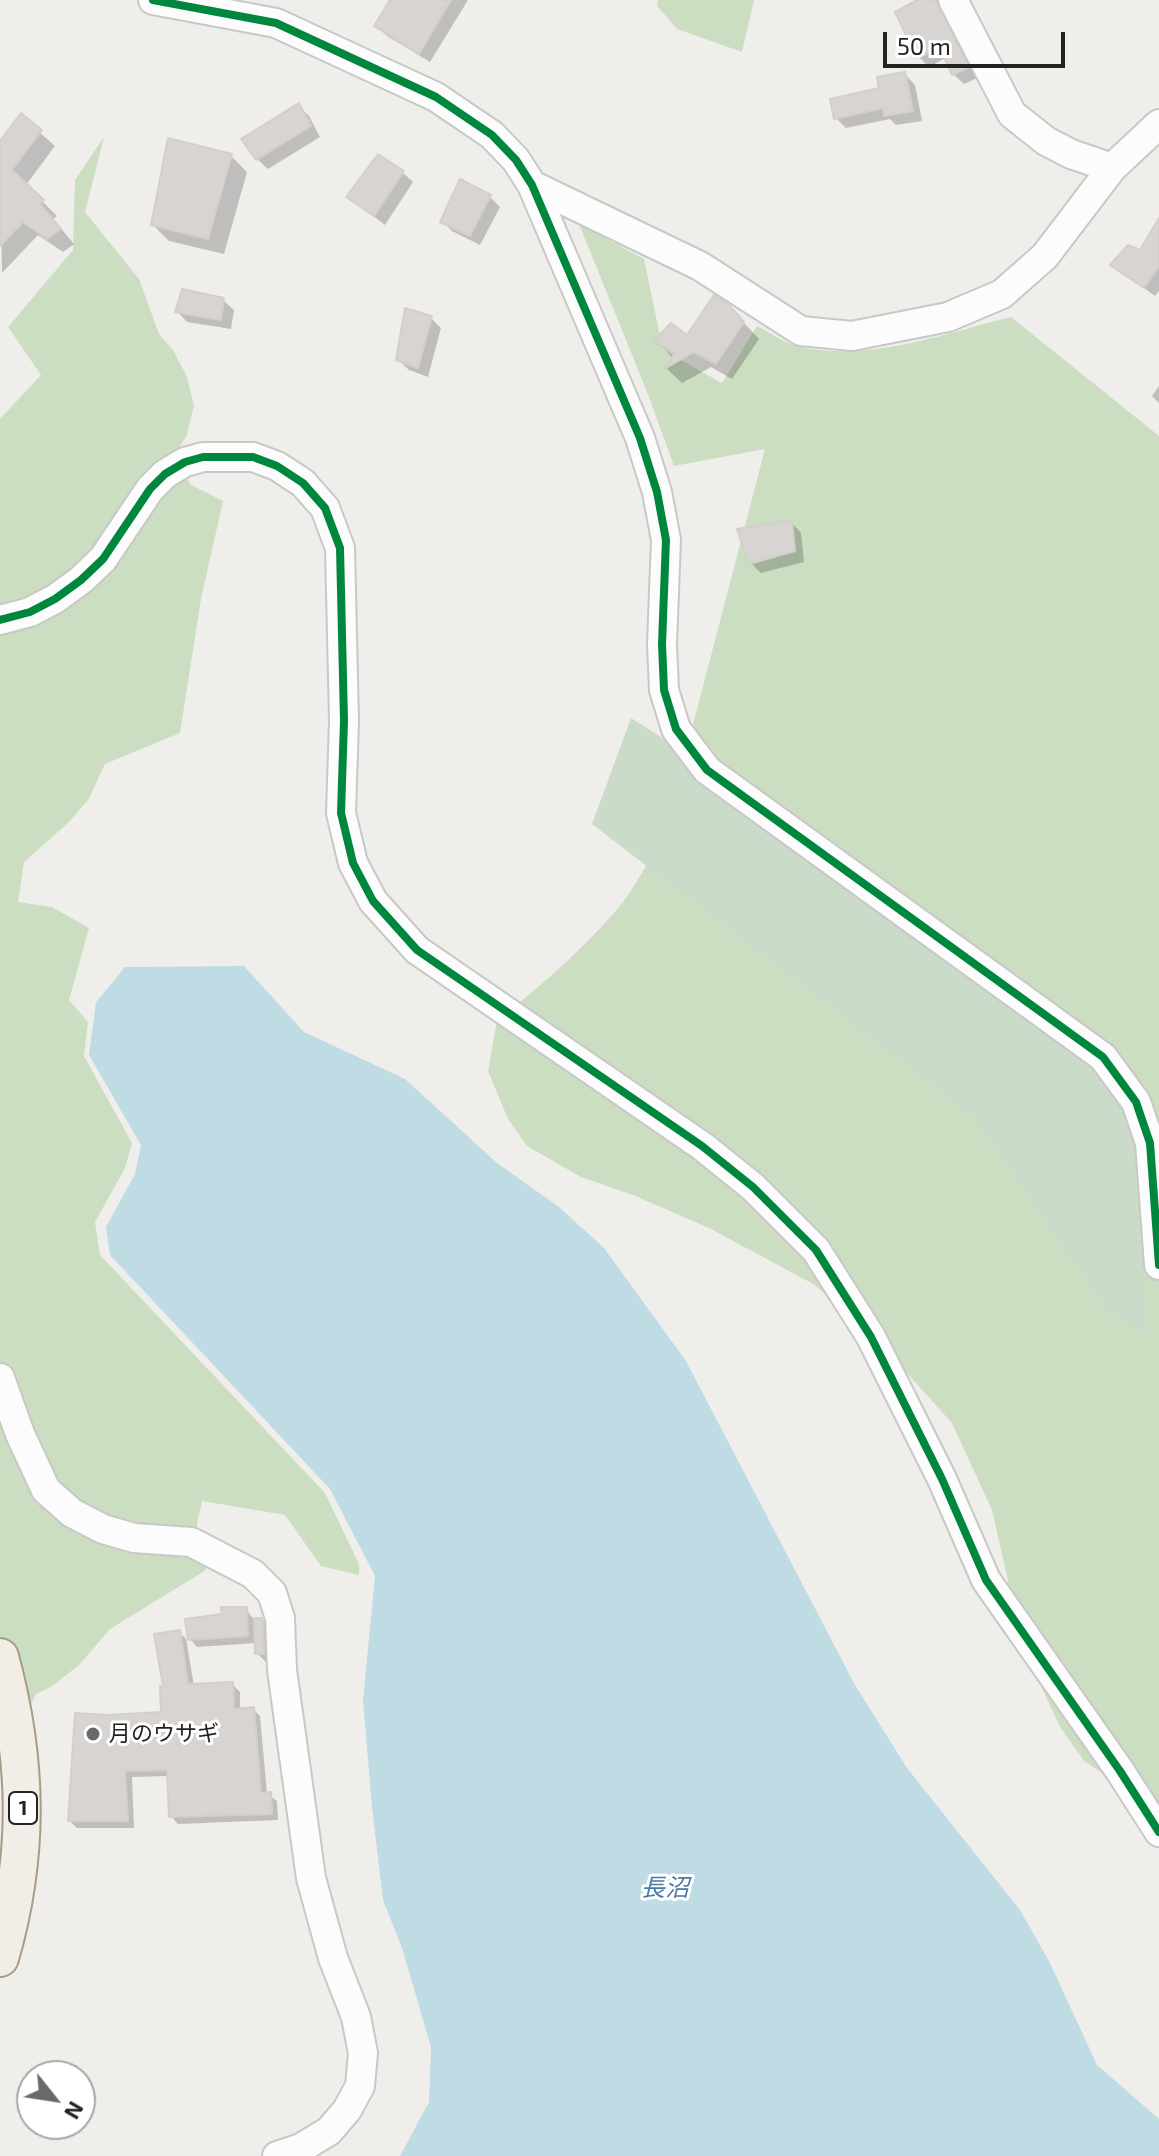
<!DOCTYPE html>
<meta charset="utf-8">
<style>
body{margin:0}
#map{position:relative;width:1159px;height:2156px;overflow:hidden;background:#f0eeeb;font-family:"Exo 2",sans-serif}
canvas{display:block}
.north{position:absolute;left:16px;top:2060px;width:80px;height:80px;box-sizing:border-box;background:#fff;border:2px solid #a7a7a7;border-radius:50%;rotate:120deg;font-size:22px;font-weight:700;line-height:32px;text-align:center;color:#222}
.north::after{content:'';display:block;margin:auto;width:28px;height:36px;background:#6a6968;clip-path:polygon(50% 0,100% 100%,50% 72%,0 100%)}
.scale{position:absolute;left:883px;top:32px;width:182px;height:36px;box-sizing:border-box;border:4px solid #222;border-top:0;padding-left:10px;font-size:24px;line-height:28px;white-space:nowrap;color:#222;-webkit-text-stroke:6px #fff;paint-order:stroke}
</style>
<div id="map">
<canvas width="1159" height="2156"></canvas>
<div class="north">N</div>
<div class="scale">50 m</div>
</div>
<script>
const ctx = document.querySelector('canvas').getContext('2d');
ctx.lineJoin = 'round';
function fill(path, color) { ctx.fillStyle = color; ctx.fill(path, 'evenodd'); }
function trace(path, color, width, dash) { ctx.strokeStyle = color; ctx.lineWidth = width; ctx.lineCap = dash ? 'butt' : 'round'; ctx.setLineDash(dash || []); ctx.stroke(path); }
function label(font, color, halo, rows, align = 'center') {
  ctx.font = font + ' "Exo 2","Noto Sans JP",sans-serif'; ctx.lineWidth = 6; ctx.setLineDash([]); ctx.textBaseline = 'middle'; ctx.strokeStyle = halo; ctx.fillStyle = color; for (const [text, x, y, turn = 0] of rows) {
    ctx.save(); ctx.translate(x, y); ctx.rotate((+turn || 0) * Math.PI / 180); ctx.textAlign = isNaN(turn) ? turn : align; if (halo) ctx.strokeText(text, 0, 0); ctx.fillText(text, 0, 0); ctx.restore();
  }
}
fill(new Path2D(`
 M658 0H754L742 52 677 29 657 6Z
 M104 137 85 212 139 279 159 334 173 350 187 377 194 406 186 437 174 455 191 485 223 501 201 599 180 733 105 764 88 800 68 823 24 862 18 902 52 907 89 928 69 1000 88 1022 84 1056 132 1143 125 1168 95 1222 100 1255 325 1493 359 1564V1575L321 1566 285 1515 202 1501 197 1524 206 1570 110 1629 79 1665 51 1687 36 1694 0 1764V419L41 375 8 327 73 250 75 180Z
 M579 224 644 259 663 350 722 383 757 326C769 332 783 342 796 346 867 363 943 334 1011 317L1159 436V1838L1130 1791 1084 1761 1060 1727 1023 1647 992 1510 952 1423 887 1351 815 1285 709 1228 633 1195 581 1177 527 1146 508 1119 488 1071 497 1021C538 988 579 953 614 913 637 887 652 854 667 824L765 449 674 466 647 392Z`), '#cbdec1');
fill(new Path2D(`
 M631 718 667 741 702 784 1093 1071 1122 1108 1134 1148 1147 1337 1104 1308 974 1118 592 824Z`), '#cadbca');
fill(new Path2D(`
 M244 966 304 1032 405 1079 497 1163 559 1207 604 1248 686 1361 855 1685 907 1768 1020 1910 1049 1961 1097 2065 1159 2119V2156H400L429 2102 431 2047 402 1948 383 1900 372 1807 363 1701 375 1576 330 1489 110 1255 106 1227 135 1174 141 1145 89 1055 96 1002 125 967Z`), '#bfdbe3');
fill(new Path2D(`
 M414 0H468L430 62 387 36 377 26Z
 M922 0H940L944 4 948 20 977 78 964 84 953 74 946 58 929 67 919 57Z
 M905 74 915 85 922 121 896 125 890 119 846 128 836 118Z
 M299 106 309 116 320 137 268 169 257 159Z
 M21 116 55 146 26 185 57 216 53 219 74 244 63 252 38 235 2 273 0 144Z
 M231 156 247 172 224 254 169 241 153 225Z
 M402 172 413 182 385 225 349 197Z
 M490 197 500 207 480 245 452 231 442 221Z
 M1159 231V291L1155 296 1113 265 1140 252Z
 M223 300 234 310 231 329 187 322 177 311Z
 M728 306 759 339 732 379 711 367 682 383 667 369 674 359 656 342 687 338Z
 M431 318 441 328 428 377 409 370 398 360Z
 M1159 386V403L1152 396Z
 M791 522 801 533 804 562 761 573 751 563Z
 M246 1609 254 1620H261L272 1630 274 1663H267L257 1653V1643L197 1647 190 1639 224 1616Z
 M179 1632 186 1639 194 1686 233 1685 240 1692V1710L253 1709 260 1716 267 1794 277 1801 278 1820 178 1824 171 1816 169 1776 132 1777 134 1828H77L70 1821 108 1717 164 1714 166 1688Z`), '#0003');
const building = new Path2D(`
 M390 0H451L419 54 374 26Z
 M917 0H936L969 67 952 75 939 47 917 58 895 12Z
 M905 72 913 111 884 116 883 108 834 119 830 99 879 88 877 77Z
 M299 103 311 126 256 160 241 139Z
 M21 113 42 130 12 170 44 200 40 204 61 229 47 239 23 222 0 246V141Z
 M168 138 232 154 208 239 151 225Z
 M378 154 404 171 374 216 346 197Z
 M460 179 491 195 470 236 440 222Z
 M1159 218V266L1144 288 1110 265 1128 245 1140 250Z
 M182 289 224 298 221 320 175 312Z
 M714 295 729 305 744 322 716 364 694 352 664 369 675 353 653 342 671 323 687 335Z
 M405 308 432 316 418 368 396 360Z
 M792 520 795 551 749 564 737 529Z
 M221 1607H247L248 1636 188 1640 185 1619 222 1614Z
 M254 1618H262L263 1621 264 1654H255Z
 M180 1630 188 1684 233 1682 234 1709 254 1707 261 1793 271 1792 272 1814 169 1817 167 1770 125 1771 128 1821H68L75 1713 108 1715 161 1712 160 1686H163L154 1634Z`);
fill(building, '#d7d4d2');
trace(building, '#d3d0cc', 2);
const minor = new Path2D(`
 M153 0 276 23 436 97 492 135 516 160 532 185 640 438 657 492 666 540 662 644 664 690 676 729 707 770 1103 1057 1136 1102 1150 1143 1159 1265
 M953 0 1012 114 1046 141 1071 154 1112 168
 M532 185 700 266 801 331 852 336 948 317 1002 294 1045 256 1112 168 1159 124
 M0 620 30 612 55 599 81 580 103 559 150 489 165 474 185 462 203 457H253L277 466 303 483 325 508 340 548 344 721 341 813 353 863 373 901 417 950 702 1146 753 1187 816 1250 871 1337 942 1479 986 1580 1120 1771 1159 1832
 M0 1378 20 1434 46 1490 72 1513 103 1529 134 1538 191 1542 253 1574 272 1593 280 1618 282 1670 311 1878 333 1958 356 2017 363 2053 360 2086 347 2110 329 2131 301 2148 277 2156`);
const major = new Path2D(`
 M0 1657C28 1760 30 1855 0 1958`);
trace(minor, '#c9c8c7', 32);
trace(major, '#a79c86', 40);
trace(minor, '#fdfcfc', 28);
trace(major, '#f3ede7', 36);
trace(new Path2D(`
 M153 0 276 23 436 97 492 135 516 160 532 185 640 438 657 492 666 540 662 644 664 690 676 729 707 770 1103 1057 1136 1102 1150 1143 1159 1265
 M0 620 30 612 55 599 81 580 103 559 150 489 165 474 185 462 203 457H253L277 466 303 483 325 508 340 548 344 721 341 813 353 863 373 901 417 950 702 1146 753 1187 816 1250 871 1337 942 1479 986 1580 1120 1771 1159 1832`), '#00873e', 8);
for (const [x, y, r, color] of [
 [93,1734,8,"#6a6968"]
]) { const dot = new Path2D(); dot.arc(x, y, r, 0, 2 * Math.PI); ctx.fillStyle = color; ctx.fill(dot); trace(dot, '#fff', 3); }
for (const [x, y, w] of [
 [23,1808,28]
]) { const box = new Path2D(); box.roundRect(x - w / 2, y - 16, w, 32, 6); ctx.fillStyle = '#fff'; ctx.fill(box); trace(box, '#222', 2); }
label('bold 20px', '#222', null, [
 ["1",23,1808]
]);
label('22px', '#222', '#fff', [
 ["月のウサギ",109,1734]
], 'left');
label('italic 24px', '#4a7aab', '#fff', [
 ["長沼",665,1888]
]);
</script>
